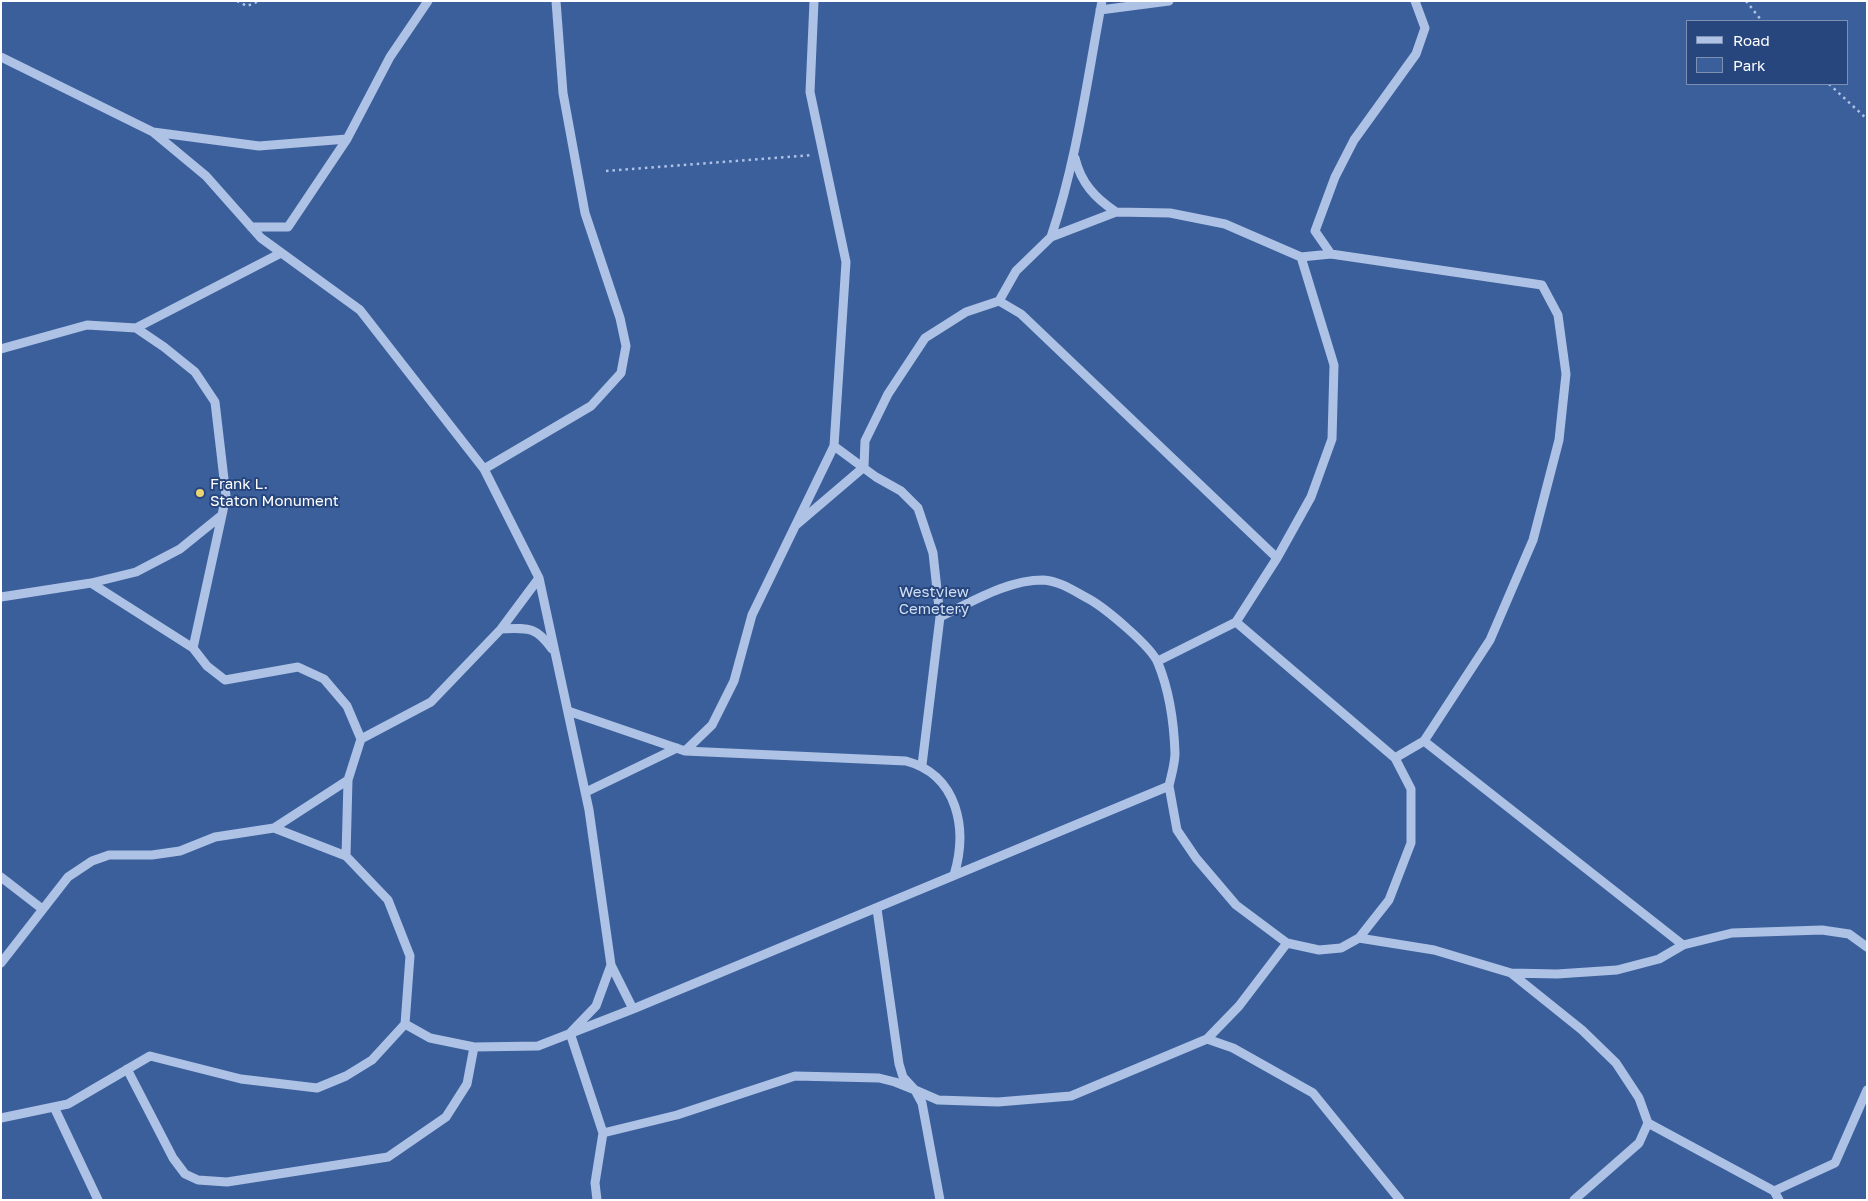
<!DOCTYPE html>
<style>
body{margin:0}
#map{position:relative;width:1868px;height:1201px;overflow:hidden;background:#27467e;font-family:"Golos Text",sans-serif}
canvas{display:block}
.frame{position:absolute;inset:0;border:2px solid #fff;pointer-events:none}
.legend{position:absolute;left:1686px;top:20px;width:162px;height:65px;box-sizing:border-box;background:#27467e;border:1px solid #7d90b2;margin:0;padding:6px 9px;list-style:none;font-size:15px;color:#fff}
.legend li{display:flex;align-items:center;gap:10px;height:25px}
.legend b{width:25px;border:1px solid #7d90b2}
</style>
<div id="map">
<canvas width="1868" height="1201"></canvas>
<div class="frame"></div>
<ul class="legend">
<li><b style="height:6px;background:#aec2e5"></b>Road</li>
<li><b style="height:14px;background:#3b5f9b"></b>Park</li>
</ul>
</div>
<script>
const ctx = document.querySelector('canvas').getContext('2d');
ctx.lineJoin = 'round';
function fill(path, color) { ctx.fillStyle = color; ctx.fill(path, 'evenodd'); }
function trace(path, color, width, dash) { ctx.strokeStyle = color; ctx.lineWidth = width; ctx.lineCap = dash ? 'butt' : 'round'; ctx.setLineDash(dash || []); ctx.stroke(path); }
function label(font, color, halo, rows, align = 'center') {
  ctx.font = font + ' "Golos Text",sans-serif'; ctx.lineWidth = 4; ctx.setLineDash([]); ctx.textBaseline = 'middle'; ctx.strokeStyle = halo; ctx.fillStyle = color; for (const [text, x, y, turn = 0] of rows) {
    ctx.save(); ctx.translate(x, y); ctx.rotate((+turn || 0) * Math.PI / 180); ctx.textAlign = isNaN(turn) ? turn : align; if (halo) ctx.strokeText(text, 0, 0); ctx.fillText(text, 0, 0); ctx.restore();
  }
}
fill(new Path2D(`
 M1 1H1867V1200H1ZM1687 21H1847V84H1687Z`), '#3b5f9b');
trace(new Path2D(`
 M237 1 247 6 259 1
 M1746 1 1762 21
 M1829 84 1867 119
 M606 171 812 155`), '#aec2e5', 2.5, [2.5, 4]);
trace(new Path2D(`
 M1100 10 1169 1
 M1 57 153 132 206 176 261 238 360 310 484 469 539 578 589 810 611 965 633 1009 1169 786 1177 830 1196 858 1236 905 1287 943 1239 1006 1207 1039 1071 1096 998 1102 938 1100 915 1090 903 1077 899 1064 877 909
 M153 132 259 146 347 139
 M1075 158C1081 183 1095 198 1116 212
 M251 227H288L347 139 390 57 428 1
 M1051 237C1077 160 1087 80 1102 1
 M1331 254 1315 231 1335 177 1354 140 1416 54 1425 28 1415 1
 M1301 257 1331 254 1542 285 1558 315 1566 374 1559 440 1533 540 1490 640 1424 741 1395 758
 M999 301 1021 314 1277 558 1236 622 1158 661
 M136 328 281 253
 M1 349 87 325 136 328 164 347 195 372 215 402 226 496 222 515 180 549 136 572 91 583 1 597
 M834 446 876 477 901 491 918 508 933 553 940 617 922 765
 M484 469 591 406 621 373 626 346 620 318 585 213 563 93 556 1
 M796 525 864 467 865 441 888 394 925 338 966 312 999 301 1016 271 1051 237 1116 212 1170 213 1225 224 1301 257 1334 365 1332 439 1311 497 1277 558
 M91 583 193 648 207 666 225 680 298 667 324 679 347 706 361 739 348 780 346 856
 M940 617C972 602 1007 580 1043 580 1060 581 1074 591 1089 599 1105 608 1151 646 1158 663 1169 690 1174 724 1175 753 1175 764 1171 776 1169 786
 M1236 622 1395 758 1411 789V843L1389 900 1359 938 1341 948 1319 950 1287 943
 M501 629C528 628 536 626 552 649
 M193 648 222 515
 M568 711 685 751 906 761C958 775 968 829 954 875
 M361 739 431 702 501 629 539 578
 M1424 741 1683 945 1732 933 1822 930 1849 934 1867 947
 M685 751 712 725 734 681 752 615 834 446 846 262 810 92 814 1
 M586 792 677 748
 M274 828 346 856 388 900 410 956 405 1024 430 1038 474 1047 538 1046 633 1009
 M1 877 41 908
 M1359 938 1434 950 1511 973 1582 1030 1616 1063 1639 1098 1648 1123 1639 1143 1574 1200
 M1 963 68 877 92 861 109 855H152L180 851 215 837 274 828 348 780
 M1511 973 1557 974 1617 970 1659 959 1683 945
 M1207 1039 1233 1048 1313 1093 1400 1200
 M127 1069 173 1158 185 1174 198 1180 227 1182 388 1157 446 1117 467 1084 474 1047
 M54 1107 98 1200
 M1 1118 68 1104 150 1056 241 1079 317 1088 346 1076 372 1060 405 1024
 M1648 1123 1774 1191 1779 1200
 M603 1133 677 1115 795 1076 879 1078 895 1082 915 1090 922 1103 940 1200
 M1774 1191 1835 1163 1867 1090
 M597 1200 595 1183 603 1133 570 1033 596 1006 611 965`), '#aec2e5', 9);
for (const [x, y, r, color] of [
 [200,493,5,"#edd374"]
]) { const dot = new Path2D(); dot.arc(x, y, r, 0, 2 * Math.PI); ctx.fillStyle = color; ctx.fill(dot); trace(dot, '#27467e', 2); }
label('15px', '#fff', '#27467e', [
 ["Frank L.",210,484],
 ["Staton Monument",210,501]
], 'left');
label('15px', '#d0def4', '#27467e', [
 ["Westview",934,592],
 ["Cemetery",934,609]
]);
</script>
